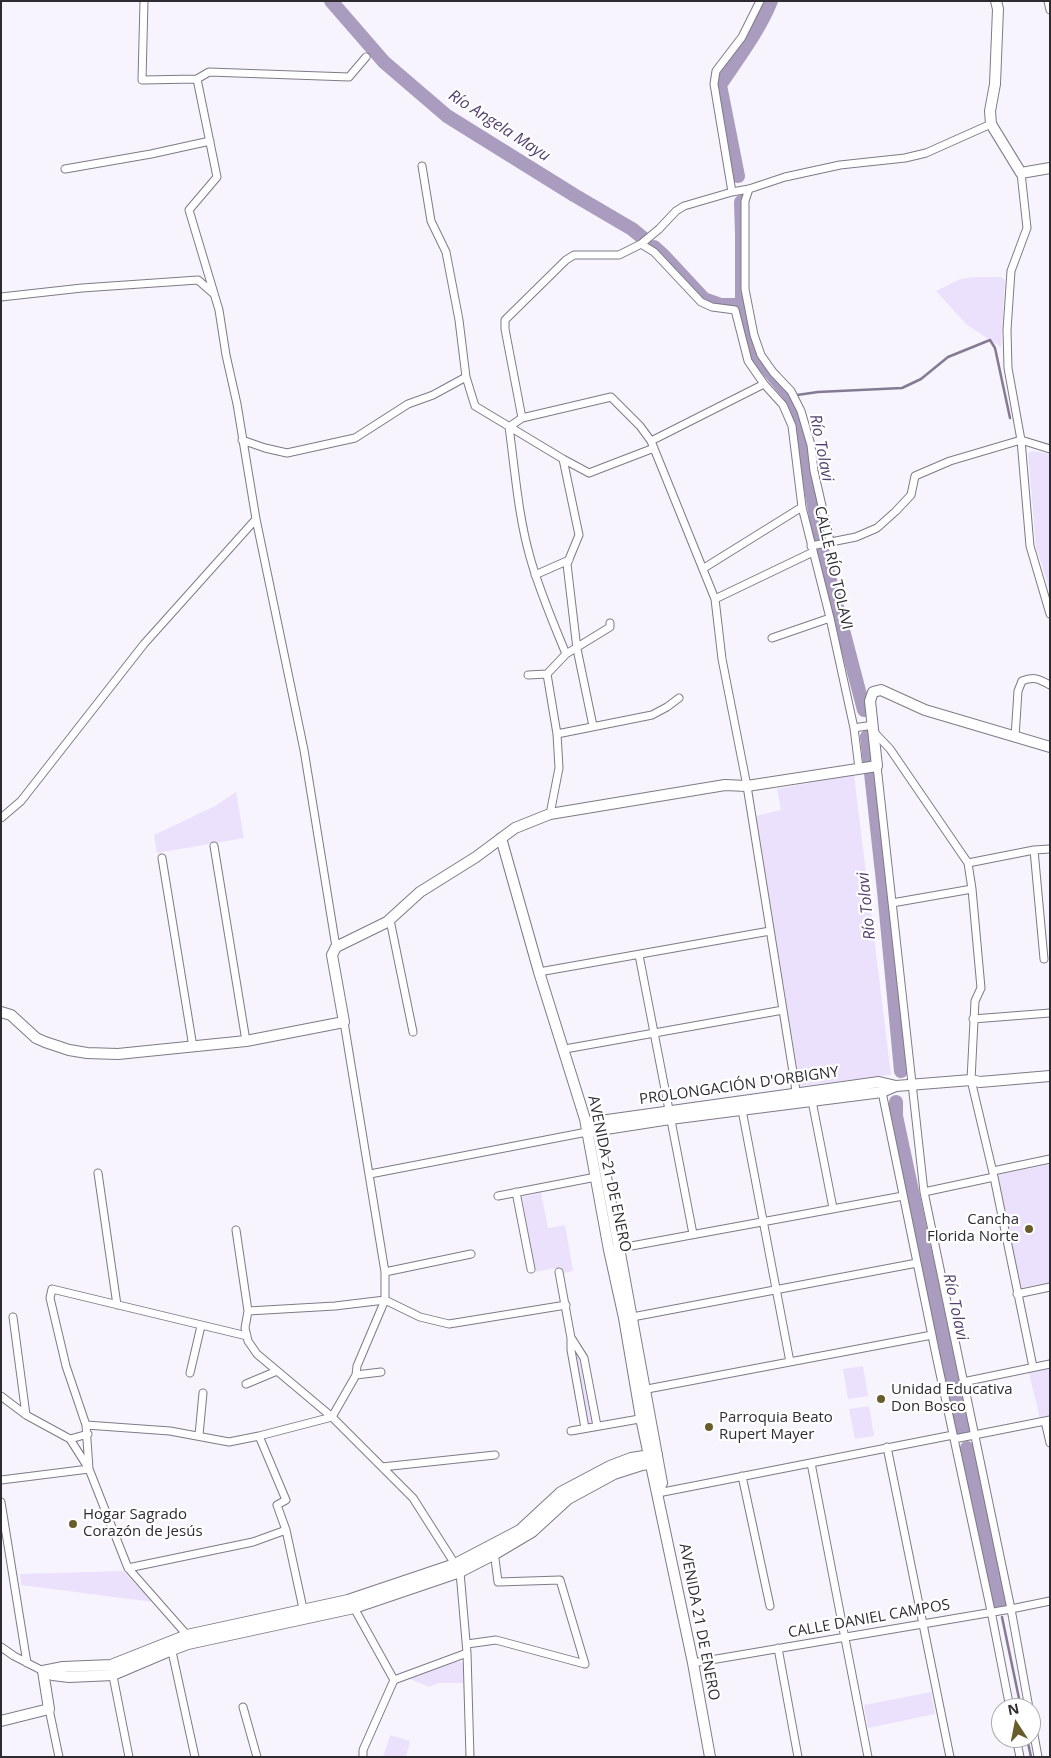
<!DOCTYPE html>
<meta charset="utf-8">
<style>
body{margin:0}
#map{position:relative;width:1051px;height:1758px;overflow:hidden;background:#f7f4fd;font-family:"Open Sans",sans-serif}
canvas{display:block}
.frame{position:absolute;inset:0;border:2px solid #2e2c31;pointer-events:none}
.north{position:absolute;left:991px;top:1698px;width:50px;height:50px;box-sizing:border-box;background:#fff;border:1px solid #ababad;border-radius:50%;rotate:349deg;font-size:14px;font-weight:700;line-height:20px;text-align:center;color:#2e2c31}
.north::after{content:'';display:block;margin:auto;width:18px;height:22px;background:#685d2a;clip-path:polygon(50% 0,100% 100%,50% 72%,0 100%)}
</style>
<div id="map">
<canvas width="1051" height="1758"></canvas>
<div class="frame"></div>
<div class="north">N</div>
</div>
<script>
const ctx = document.querySelector('canvas').getContext('2d');
ctx.lineJoin = 'round';
function fill(path, color) { ctx.fillStyle = color; ctx.fill(path, 'evenodd'); }
function trace(path, color, width, dash) { ctx.strokeStyle = color; ctx.lineWidth = width; ctx.lineCap = dash ? 'butt' : 'round'; ctx.setLineDash(dash || []); ctx.stroke(path); }
function label(font, color, halo, rows, align = 'center') {
  ctx.font = font + ' "Open Sans",sans-serif'; ctx.lineWidth = 4.5; ctx.setLineDash([]); ctx.textBaseline = 'middle'; ctx.strokeStyle = halo; ctx.fillStyle = color; for (const [text, x, y, turn = 0] of rows) {
    ctx.save(); ctx.translate(x, y); ctx.rotate((+turn || 0) * Math.PI / 180); ctx.textAlign = isNaN(turn) ? turn : align; if (halo) ctx.strokeText(text, 0, 0); ctx.fillText(text, 0, 0); ctx.restore();
  }
}
fill(new Path2D(`
 M974 277H1001L1005 280 1001 347 967 325 936 291 960 279Z
 M1033 451 1050 454V591L1036 547 1028 453Z
 M854 775 891 1075 800 1086 756 816 781 810 777 789Z
 M236 792 244 838 157 853 154 835 215 806Z
 M1050 1164V1282L1021 1288 997 1175Z
 M541 1193 548 1228 565 1225 573 1271 563 1273 562 1267 535 1272 522 1197Z
 M574 1355 581 1359 593 1422 586 1423Z
 M863 1366 868 1396 848 1399 843 1369Z
 M1050 1368V1417L1040 1419 1029 1373Z
 M869 1406 874 1436 855 1439 849 1409Z
 M123 1571 153 1602 21 1585 20 1574Z
 M460 1661 464 1665V1683H438L429 1687 410 1679V1677Z
 M931 1692 935 1714 868 1728 864 1705Z
 M390 1735 410 1741 406 1757H383Z`), '#ece1fd');
trace(new Path2D(`
 M790 396 818 392 902 388 921 379 948 357 990 340 995 348 1010 418
 M1002 1617 1021 1708
 M1027 1738 1031 1757`), '#847a94', 2.5);
trace(new Path2D(`
 M331 1 384 62 447 116 574 195 632 229 643 238
 M738 176 720 85C738 58 759 31 771 1
 M741 202 742 234V305L750 341 758 358 790 396 798 418 822 550 864 710
 M654 247 664 256 704 299 721 305H742
 M867 737 884 891 901 1071
 M896 1102V1116L963 1430
 M967 1448 1000 1605`), '#a99cbe', 14);
const street = new Path2D(`
 M144 1 142 80 197 79 209 72 349 77 366 57
 M1048 1 1050 10
 M422 166 431 221 446 252 459 320 466 377 475 406 563 459 589 473 654 448
 M65 169 151 154 210 141
 M1021 173 1027 228 1011 271 1007 330 1008 368 1021 440 1030 546 1050 614
 M749 189 745 201V289L754 335 761 355 773 372 791 391 801 411 811 445 814 471 830 541
 M732 192 714 84 716 71 742 37 760 1
 M641 244 654 252 701 302 712 307 735 310 748 361 764 384 783 405 792 426 802 507 830 618 854 728 859 768
 M1 297 82 288 198 280 214 294
 M522 418 505 329V320L566 260 574 255H619L641 244 659 229 676 211 684 206 732 192 749 189 785 177 840 165 905 158 926 153 991 124
 M509 427 522 418 611 397 640 426 651 441 715 599 722 659 747 786 797 1097
 M509 427C515 470 518 515 530 557 539 590 553 622 566 654
 M242 440 265 448 287 453 355 438 408 404 433 395 466 377
 M651 441 764 384
 M563 459 579 535 567 564 577 649 593 726
 M256 519 304 750 336 947
 M811 546 856 537 877 528 896 511 911 495 915 476 950 461 1021 440 1050 449
 M704 568 802 507
 M535 575 569 560
 M715 599 813 552
 M772 638 830 618
 M547 674 557 734 559 768 550 814
 M528 675 547 674 566 654 610 627V623
 M854 728 873 725
 M874 732 890 749 968 863 1034 850 1050 849
 M557 734 652 715 667 707 679 698
 M1015 737 1018 691 1022 681C1034 676 1039 679 1050 685
 M877 766 924 1192 1011 1609 1029 1708
 M1 818 21 801 144 644 256 519 237 404 226 355 219 310 189 210 217 177 197 79
 M214 846 246 1041
 M1034 850 1044 959
 M162 858 193 1047
 M968 863 972 889 981 988 975 1001 971 1080 994 1177 1033 1367
 M892 903 972 889
 M390 920 413 1032
 M639 955 693 1234
 M539 972 770 931
 M973 1019 1050 1013
 M565 1049 783 1010
 M882 1092 936 1355 991 1611 1010 1708
 M812 1101 833 1208
 M742 1110 790 1362
 M993 1171 1050 1159
 M98 1173 117 1305
 M370 1174 587 1132
 M516 1192 531 1269
 M924 1192 994 1177
 M498 1196 596 1177
 M236 1230 248 1311 245 1328 248 1341 257 1354 332 1417 413 1498 460 1572 467 1653 470 1757
 M615 1249 903 1196
 M385 1272 471 1254
 M559 1272 571 1338V1350L585 1428
 M1017 1294 1050 1287
 M248 1311 335 1306 385 1300 420 1317 449 1324 566 1305
 M13 1317 26 1415
 M627 1318 917 1263
 M572 1339 584 1358 597 1426
 M190 1373 201 1326
 M356 1375 381 1372
 M963 1382 1050 1364
 M246 1384 277 1371
 M642 1390 932 1335
 M1 1396 26 1415 70 1439 88 1434
 M1045 1421 1050 1443
 M86 1425 170 1431 229 1442 259 1436 332 1417 356 1375 357 1366 385 1300V1272L344 1022
 M571 1431 645 1418
 M199 1435 203 1393
 M259 1436 286 1500 277 1505 286 1530 304 1613
 M70 1439 89 1469 128 1568 187 1635V1639
 M954 1439 1050 1420
 M887 1447 950 1757
 M811 1463 868 1757
 M382 1467 495 1455
 M742 1476 770 1606
 M1 1480 89 1469 86 1425 66 1366 50 1298 52 1289 247 1336
 M658 1493 953 1435
 M1 1502 27 1663
 M494 1551 498 1582 560 1580 585 1664
 M128 1568 253 1542 286 1530
 M353 1606 394 1680 363 1750V1757
 M467 1644 496 1640 585 1664
 M1 1647 14 1656 43 1671
 M171 1647 195 1757
 M778 1648 798 1757
 M693 1663 1011 1609 1050 1601
 M112 1671 129 1757
 M394 1680 467 1653
 M243 1707 257 1757
 M49 1709 59 1757
 M1031 1718 1038 1757
 M1016 1738 1020 1757`);
const secondary = new Path2D(`
 M996 1 998 9 995 84 990 111 991 124 1021 173 1050 168
 M501 838 539 972 585 1119 609 1250 624 1318 641 1418 693 1663 710 1757
 M1 1012 11 1015 36 1038 45 1042 69 1050 87 1053 118 1054 246 1041 344 1022 332 955 336 947 387 922 420 892 476 857 515 828 550 814 725 785 747 786 877 766 870 701 873 692 881 690 925 710 1050 747
 M596 1122 662 1483 658 1493
 M586 1123 879 1082 896 1086 971 1080 980 1082 1050 1076
 M593 1131 670 1119 882 1092 896 1086
 M43 1671 53 1675 69 1677 113 1675 172 1650 188 1644 354 1608 460 1572 495 1554 532 1532 568 1499 614 1474 642 1465 658 1462
 M43 1671 63 1667 111 1665 187 1635 348 1600 455 1564 520 1530 561 1492 610 1466 631 1458 657 1454
 M1 1721 49 1709 43 1671`);
trace(street, '#7f7a87', 9);
trace(secondary, '#7f7a87', 12);
trace(street, '#fff', 7);
trace(secondary, '#fff', 10);
for (const [x, y, r, color] of [
 [1029,1229,5,"#685d2a"],
 [881,1399,5,"#685d2a"],
 [709,1427,5,"#685d2a"],
 [73,1524,5,"#685d2a"]
]) { const dot = new Path2D(); dot.arc(x, y, r, 0, 2 * Math.PI); ctx.fillStyle = color; ctx.fill(dot); trace(dot, '#fff', 2); }
label('15px', '#2e2c31', '#fff', [
 ["CALLE RÍO TOLAVI",833,568,77],
 ["PROLONGACIÓN D'ORBIGNY",739,1086,-8],
 ["AVENIDA 21 DE ENERO",609,1174,78],
 ["CALLE DANIEL CAMPOS",869,1619,-10],
 ["AVENIDA 21 DE ENERO",699,1622,79]
]);
label('15px', '#2e2c31', '#fff', [
 ["Cancha",1019,1220,"right"],
 ["Florida Norte",1019,1237,"right"],
 ["Unidad Educativa",891,1390],
 ["Don Bosco",891,1407],
 ["Parroquia Beato",719,1418],
 ["Rupert Mayer",719,1435],
 ["Hogar Sagrado",83,1515],
 ["Corazón de Jesús",83,1532]
], 'left');
label('italic 16px', '#554070', '#fff', [
 ["Río Angela Mayu",499,126,33],
 ["Río Tolavi",821,448,79],
 ["Río Tolavi",867,906,-96],
 ["Río Tolavi",955,1307,78]
]);
</script>
